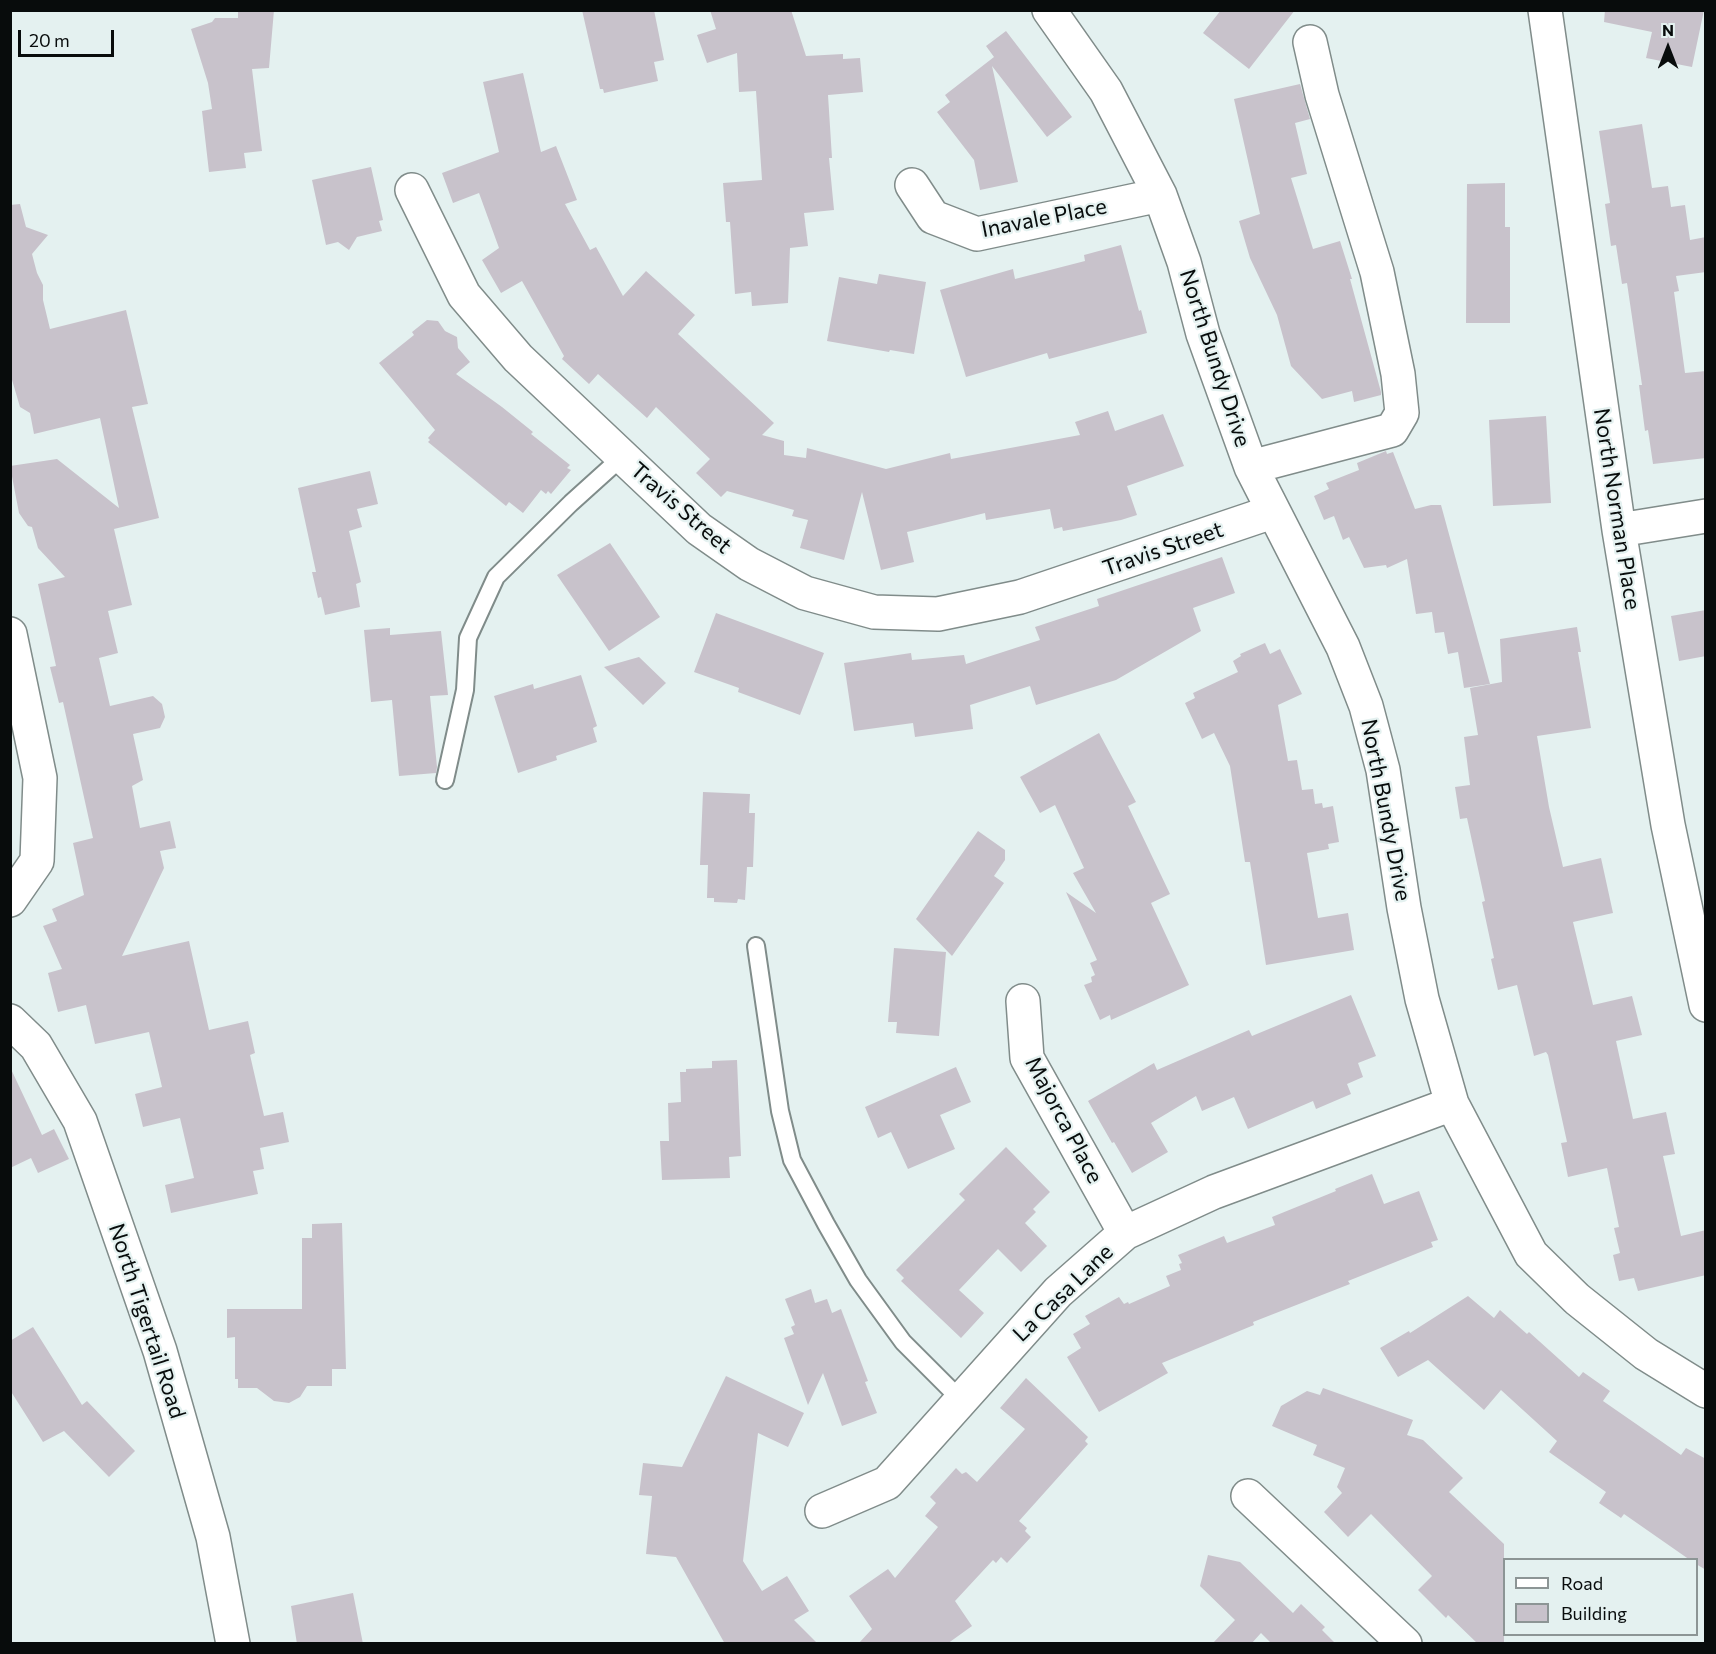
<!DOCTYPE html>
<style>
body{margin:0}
#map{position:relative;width:1716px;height:1654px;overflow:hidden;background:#e4f1f0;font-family:Commissioner,sans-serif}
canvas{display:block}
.frame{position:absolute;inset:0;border:12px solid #080c0c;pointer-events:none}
.legend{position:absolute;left:1503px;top:1558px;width:195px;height:78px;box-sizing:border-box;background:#e4f1f0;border:2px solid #8c9595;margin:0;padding:8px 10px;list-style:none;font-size:18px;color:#080c0c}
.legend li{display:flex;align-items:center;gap:12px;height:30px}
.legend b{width:30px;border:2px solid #8c9595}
.north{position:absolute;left:1638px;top:18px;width:60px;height:60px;-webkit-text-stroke:4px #e4f1f0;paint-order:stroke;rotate:0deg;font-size:16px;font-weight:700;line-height:24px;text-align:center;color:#080c0c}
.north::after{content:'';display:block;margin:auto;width:21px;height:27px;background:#080c0c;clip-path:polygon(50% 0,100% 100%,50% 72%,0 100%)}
.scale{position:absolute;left:18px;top:30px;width:96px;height:27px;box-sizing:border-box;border:3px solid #080c0c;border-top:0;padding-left:8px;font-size:18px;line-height:21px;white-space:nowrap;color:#080c0c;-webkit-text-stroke:4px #e4f1f0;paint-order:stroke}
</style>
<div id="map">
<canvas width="1716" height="1654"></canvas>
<div class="frame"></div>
<ul class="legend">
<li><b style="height:8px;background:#fff"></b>Road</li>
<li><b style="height:16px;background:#c8c2cb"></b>Building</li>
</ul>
<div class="north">N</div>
<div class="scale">20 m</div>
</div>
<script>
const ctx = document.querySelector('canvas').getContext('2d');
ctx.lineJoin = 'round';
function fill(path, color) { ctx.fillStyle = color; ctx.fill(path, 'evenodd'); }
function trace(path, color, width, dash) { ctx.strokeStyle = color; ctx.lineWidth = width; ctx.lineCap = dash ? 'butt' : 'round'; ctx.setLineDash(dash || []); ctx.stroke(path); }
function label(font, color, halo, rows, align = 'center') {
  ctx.font = font + ' Commissioner,sans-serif'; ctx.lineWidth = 4.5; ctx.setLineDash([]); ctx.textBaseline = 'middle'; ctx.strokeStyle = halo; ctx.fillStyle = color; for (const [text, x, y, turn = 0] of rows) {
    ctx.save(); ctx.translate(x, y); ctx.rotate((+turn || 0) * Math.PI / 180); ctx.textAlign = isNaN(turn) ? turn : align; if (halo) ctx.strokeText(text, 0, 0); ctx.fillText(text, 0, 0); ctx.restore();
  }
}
fill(new Path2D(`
 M238 10H274L269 68 252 69 262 151 244 153 246 168 209 172 202 111 212 109 208 83 191 29 212 22 215 18H238Z
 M582 10H654L664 60 654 62 658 81 604 93 603 89H600Z
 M710 10H791L806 56 843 54V59L860 58 863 92 828 95 832 158H829L834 210 804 213 808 246 790 248 788 303 752 306 751 292 735 294 730 222H726L723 183 762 180 756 91 739 92 737 53 707 63 697 35 716 29Z
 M1221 10H1295L1249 69 1203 33Z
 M1605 10H1704L1692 67 1646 58 1652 32 1604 22Z
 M1006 31 1072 117 1047 137 992 66 1018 182 980 190 974 160 937 112 950 102 945 95 994 57 986 46Z
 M523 73 541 152 556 146 577 200 565 204 590 250 596 247 623 296 646 271 695 315 678 334 774 423 762 435 784 441V455L806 458 807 448 886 469 950 453 951 459 1080 435 1075 422 1108 411 1115 431 1163 414 1184 466 1127 486 1137 515 1121 520 1063 531 1062 527 1054 529 1050 509 986 520 985 513 907 532 914 562 881 570 862 492 844 560 800 548 808 520 792 516 794 510 727 491 721 497 696 473 710 459 656 407 647 418 598 374 589 384 562 359 564 356 522 281 501 293 482 260 499 248 479 193 453 203 442 173 499 152 483 82Z
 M1300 84 1310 119 1295 123 1307 174 1291 178 1313 249 1340 241 1352 279H1350L1381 392V395L1354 402 1352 391 1322 399 1291 366 1277 315 1250 258 1239 221 1260 214 1234 99Z
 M1642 124 1652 188 1668 186 1671 207 1685 205 1690 240 1706 237V272L1676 276 1679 291 1674 292 1685 373 1706 371V458L1653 464 1648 430 1645 431 1639 385H1642L1627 283 1622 284 1616 245 1611 246 1605 204 1610 203 1599 131Z
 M371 167 383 220 379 221 382 231 357 237 349 250 338 242 326 245 312 180Z
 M1505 183V227H1510V323H1466L1467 184Z
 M20 204 26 227 48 235 32 254 37 273 43 285V300L50 329 126 310 148 404 132 407 159 518 114 529 132 605 108 611 118 653 99 658 110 706 153 696 162 704 165 717 160 728 133 734 143 780 132 786 140 828 170 821 176 848 160 851 164 868 122 956 189 941 209 1030 248 1021 255 1053 250 1055 264 1116 283 1112 289 1142 260 1148 264 1169 253 1171 258 1194 171 1213 165 1185 194 1178 180 1118 143 1127 135 1094 162 1087 149 1032 95 1044 86 1005 58 1012 48 973 62 969 43 926 57 921 52 909 84 895 73 843 93 838 63 702 59 703 50 667 56 666 38 584 65 577 38 548 32 527 28 526 19 513 10 466 57 459 119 508 100 418 34 434 30 413 20 407 10 373V205Z
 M1121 245 1139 311 1141 310 1147 333 1049 359 1047 353 966 377 940 290 1013 269 1015 279 1085 261 1084 255Z
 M879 274 926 282 914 354 890 350 889 352 827 341 839 277 877 284Z
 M427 320 438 321 445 331 457 337 458 348 470 362 456 374 502 407 533 432 531 434 570 465 567 468 571 470 551 494 548 491 546 494 541 490 523 513 509 502 506 506 428 442 430 440 428 438 435 430 379 363 414 335 412 332Z
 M1546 416 1551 503 1493 506 1489 420Z
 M1386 451 1387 454 1393 452 1415 509 1431 505H1441L1490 684 1464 688 1458 652 1448 654 1444 632 1435 633 1432 612 1416 614 1407 559 1387 568 1386 565 1364 568 1349 537 1343 540 1334 516 1324 520 1314 496 1329 489 1326 483 1359 470 1357 463Z
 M370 471 378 504 357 509 362 527 349 531 361 582 356 584 360 607 325 615 321 597 318 598 312 572H316L298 488Z
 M610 543 660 617 609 651 557 575Z
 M1222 557 1235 593 1193 608 1201 631 1116 680 1036 705 1030 686 970 705 973 729 915 737 913 723 854 731 844 663 911 653 912 660 964 655 966 664 1040 640 1035 627 1099 606 1097 599Z
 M1706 610V656L1679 661 1671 616Z
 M716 613 824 653 800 715 738 692 739 688 694 672Z
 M1577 627 1581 652H1578L1591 728 1537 736 1549 807 1563 867 1601 858 1613 913 1573 922 1593 1005 1632 996 1642 1035 1616 1041 1633 1119 1666 1112 1675 1154 1663 1156 1681 1236 1706 1230V1275L1638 1291 1634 1278 1619 1281 1613 1255 1620 1253 1614 1228 1619 1227 1607 1168 1568 1177 1561 1143 1567 1142 1548 1055 1546 1052 1534 1056 1517 985 1498 990 1491 959 1494 958 1482 902 1485 901 1467 818 1460 819 1455 787 1470 785 1464 737 1478 735 1470 688 1502 682 1500 639Z
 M390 628V635L441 631 448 695 430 696 437 767 436 773 399 776 392 700 371 702 364 630Z
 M1265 643 1270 654 1280 649 1302 694 1278 705 1288 761 1297 760 1302 790 1313 789 1315 804 1322 803 1323 808 1333 806 1339 842 1328 844 1329 849 1307 853 1318 918 1348 913 1354 950 1266 965 1250 862H1245L1230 766 1214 733 1202 739 1185 703 1195 698 1193 693 1238 672 1233 661 1241 656 1240 654Z
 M639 657 666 683 643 705 604 667Z
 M581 675 597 726 593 728 597 742 556 756 557 760 518 773 494 696 533 684 534 689Z
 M1099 733 1136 802 1128 806 1170 894 1151 903 1189 985 1111 1020 1110 1015 1100 1020 1084 985 1092 982 1091 977 1095 975 1090 963 1097 960 1066 892 1096 913 1073 873 1084 868 1055 805 1040 813 1020 777Z
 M703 792 750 794 749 813H755L753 867H747L745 900 738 899 737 903 714 902V898H707L708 865H700Z
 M978 831 1005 850V860L994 876 1004 883 952 956 916 919Z
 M894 948 946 952 939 1036 896 1033 897 1022H888Z
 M1351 995 1376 1056 1358 1063 1363 1077 1347 1084 1351 1094 1316 1109 1313 1101 1248 1129 1234 1097 1202 1111 1196 1096 1151 1123 1168 1152 1132 1173 1114 1142 1112 1143 1088 1101 1154 1063 1157 1070 1249 1030 1252 1036Z
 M737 1060 741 1156 729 1157 730 1178 662 1180 660 1141H669L668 1103 681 1102 680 1072H686V1069L712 1068V1061Z
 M10 1067 42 1135 54 1129 69 1159 38 1173 31 1158 10 1168Z
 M956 1067 971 1102 940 1115 955 1149 908 1169 891 1132 878 1138 865 1107Z
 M1006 1147 1050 1192 1033 1209 1036 1212 1025 1223 1047 1246 1021 1272 998 1249 959 1290 984 1313 961 1338 901 1281 904 1278 896 1270 965 1200 959 1194Z
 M1372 1174 1384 1204 1419 1191 1438 1240 1431 1242 1433 1247 1348 1281 1350 1284 1253 1322 1254 1325 1162 1363 1168 1373 1099 1412 1067 1357 1081 1348 1073 1334 1090 1324 1085 1316 1119 1297 1124 1304 1128 1302 1129 1304 1170 1286 1166 1276 1181 1270 1179 1264 1182 1263 1178 1255 1224 1236 1227 1243 1275 1225 1272 1217 1336 1191 1335 1189Z
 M342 1223 346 1369H332V1386H307L300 1397 289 1403 274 1401 257 1388H238V1379H235V1337L227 1338V1309H302V1238H312V1224Z
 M811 1289 815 1303 827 1299 832 1313 841 1309 868 1381 865 1382 877 1413 842 1426 823 1373 808 1405 784 1338 794 1334 791 1327 795 1325 785 1299Z
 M1468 1296 1494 1318 1500 1310 1527 1334 1529 1332 1579 1377 1583 1372 1610 1391 1603 1401 1681 1455 1686 1448 1706 1459V1570L1696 1564V1560H1690L1624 1514 1621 1518 1599 1503 1606 1492 1549 1452 1557 1441 1501 1390 1484 1410 1428 1360 1398 1377 1380 1348 1409 1331 1410 1333Z
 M33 1327 82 1405 87 1401 135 1451 109 1477 64 1431 43 1442 10 1390V1341Z
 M726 1376 804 1413 788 1447 758 1433 743 1561 762 1591 787 1576 809 1611 794 1620 818 1644H725L676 1557 646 1554 652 1496 639 1495 643 1463 682 1467Z
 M1026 1378 1088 1437 1085 1441 1088 1444 1019 1521 1027 1528 1025 1531 1031 1537 1007 1563 1001 1557 996 1563 993 1560 955 1601 972 1626 947 1644H858L872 1629 849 1596 888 1569 895 1578 938 1527 925 1516 936 1503 930 1497 956 1468 962 1474 966 1472 977 1482 1025 1429 1000 1408Z
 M1323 1388 1413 1420 1407 1435 1423 1440 1463 1478 1449 1492 1504 1544V1644H1478L1448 1615 1446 1618 1418 1590 1432 1576 1371 1514 1348 1537 1324 1512 1342 1493 1337 1487 1345 1468 1313 1455 1317 1445 1272 1426 1281 1406 1307 1391 1320 1395Z
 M1208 1555 1240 1562 1293 1613 1301 1604 1325 1627 1322 1630 1336 1644H1272L1261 1633 1251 1644H1212L1235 1620 1200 1586Z
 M353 1593 363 1644H297L291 1606Z`), '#c8c2cb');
const lane = new Path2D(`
 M445 780 465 690 468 638 496 577 571 503 622 457
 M756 946 780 1111 792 1160 826 1224 858 1280 903 1342 961 1400`);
const street = new Path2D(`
 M1049 10 1106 91 1160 195 1184 262 1203 334 1251 467 1343 647 1366 706 1383 770 1404 908 1422 999 1452 1104 1531 1254 1577 1299 1646 1354 1706 1391
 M1545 10 1619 530 1668 825 1706 1005
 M912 185 933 217 977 234 1160 195
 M412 190 464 295 518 358 699 529 749 564 805 593 874 612 938 614 1020 597 1272 512
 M1251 467 1392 430 1402 413 1398 374 1377 272 1322 95 1310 42
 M1619 530 1706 516
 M10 634 40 778 37 861 10 900
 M1023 1001 1027 1058 1125 1233
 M10 1021 36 1046 80 1121 160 1351 213 1537 233 1644
 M1248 1496 1405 1644
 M822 1511 887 1483 1058 1292 1125 1233 1214 1192 1452 1104`);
trace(lane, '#808c8a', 20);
trace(street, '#808c8a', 36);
trace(lane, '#fff', 16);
trace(street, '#fff', 33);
label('22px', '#080c0c', '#e4f1f0', [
 ["Inavale Place",1044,218,-11],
 ["North Bundy Drive",1215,358,72],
 ["Travis Street",681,508,41],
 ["North Norman Place",1617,509,81],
 ["Travis Street",1163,549,-19],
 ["North Bundy Drive",1386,810,79],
 ["Majorca Place",1064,1120,62],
 ["La Casa Lane",1063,1293,-44],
 ["North Tigertail Road",147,1321,72]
]);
</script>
